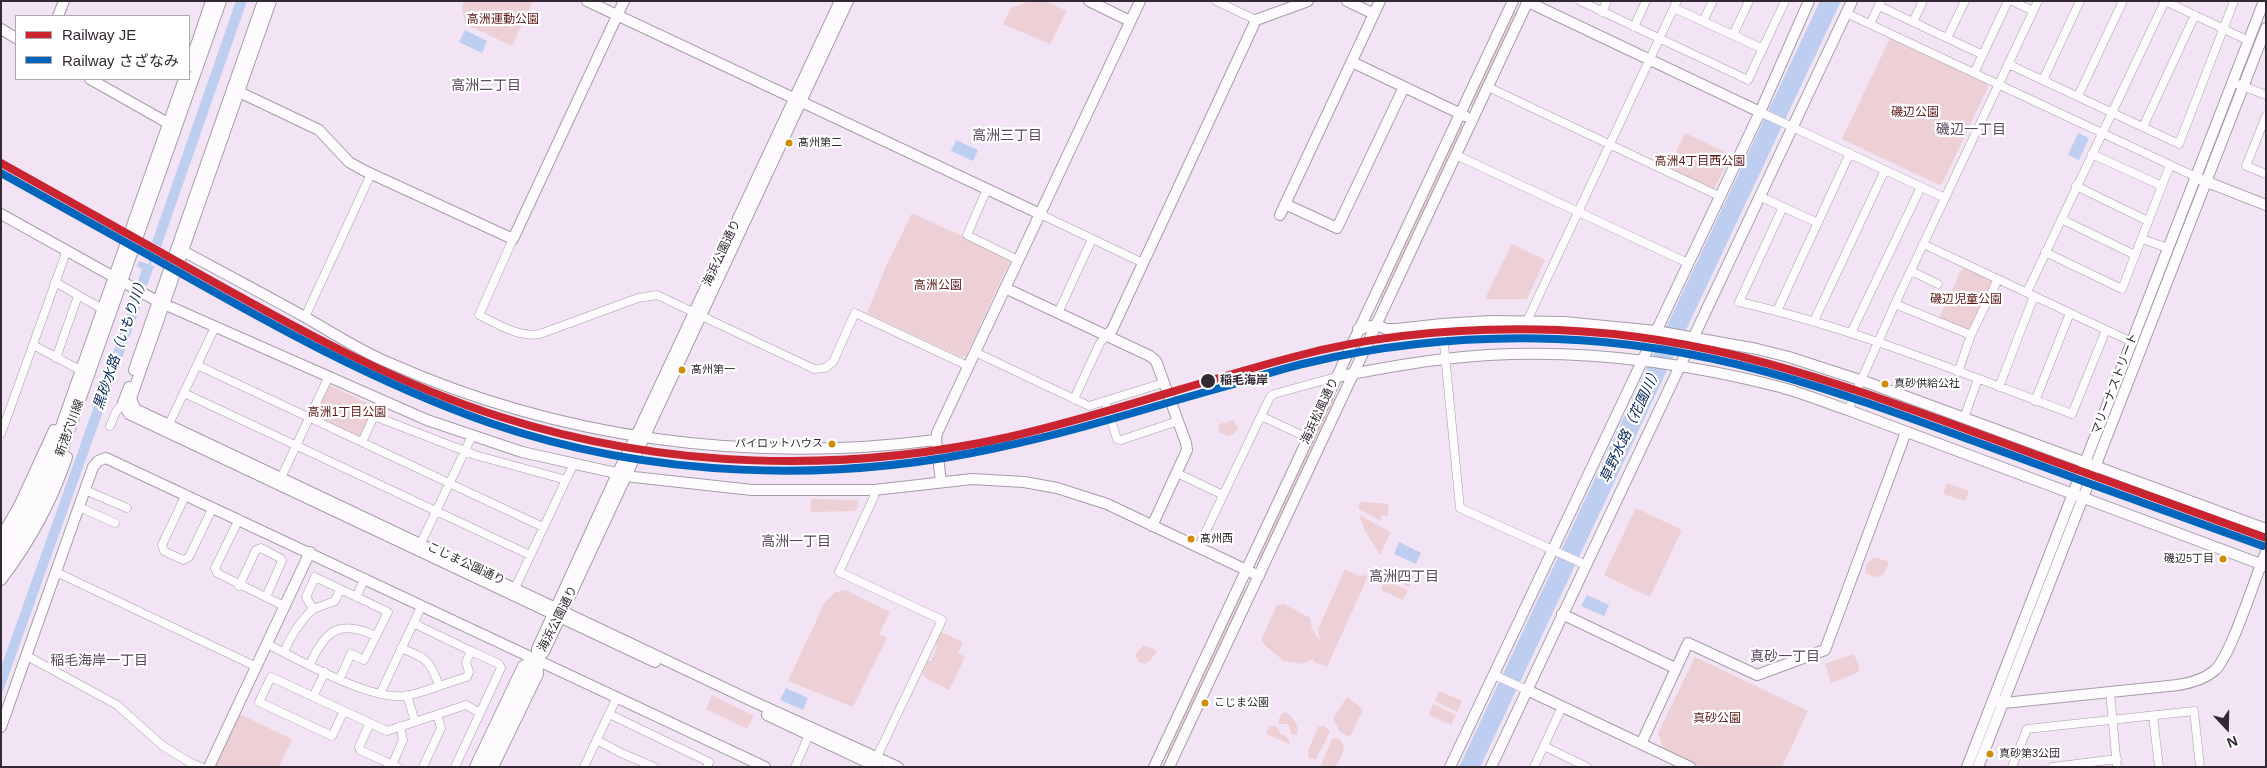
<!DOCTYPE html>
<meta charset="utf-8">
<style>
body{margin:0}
#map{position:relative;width:2267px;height:768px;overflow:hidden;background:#f2e4f4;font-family:Arial,"Noto Sans JP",sans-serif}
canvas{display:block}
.frame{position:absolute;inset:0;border:2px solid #322933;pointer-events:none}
.legend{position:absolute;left:15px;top:15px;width:175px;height:65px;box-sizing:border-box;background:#fff;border:1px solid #ada9ad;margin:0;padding:6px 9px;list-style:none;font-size:15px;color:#322933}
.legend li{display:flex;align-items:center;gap:10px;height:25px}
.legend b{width:25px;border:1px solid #ada9ad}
.north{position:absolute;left:2202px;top:703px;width:50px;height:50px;-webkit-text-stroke:4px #fff;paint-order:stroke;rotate:159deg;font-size:14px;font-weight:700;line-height:20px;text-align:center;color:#322933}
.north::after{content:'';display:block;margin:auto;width:18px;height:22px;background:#322933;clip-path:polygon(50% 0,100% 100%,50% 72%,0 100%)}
</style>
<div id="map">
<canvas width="2267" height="768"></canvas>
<div class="frame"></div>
<ul class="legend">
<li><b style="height:6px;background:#c9242f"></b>Railway JE</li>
<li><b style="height:6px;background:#0065bd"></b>Railway さざなみ</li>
</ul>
<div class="north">N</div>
</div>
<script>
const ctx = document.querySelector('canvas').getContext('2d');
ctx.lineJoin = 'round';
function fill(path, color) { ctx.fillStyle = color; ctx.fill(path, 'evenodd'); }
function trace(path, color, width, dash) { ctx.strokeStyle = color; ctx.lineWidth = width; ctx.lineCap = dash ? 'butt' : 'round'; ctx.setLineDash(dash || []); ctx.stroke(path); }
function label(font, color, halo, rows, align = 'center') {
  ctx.font = font + ' Arial,"Noto Sans JP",sans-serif'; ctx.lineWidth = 4.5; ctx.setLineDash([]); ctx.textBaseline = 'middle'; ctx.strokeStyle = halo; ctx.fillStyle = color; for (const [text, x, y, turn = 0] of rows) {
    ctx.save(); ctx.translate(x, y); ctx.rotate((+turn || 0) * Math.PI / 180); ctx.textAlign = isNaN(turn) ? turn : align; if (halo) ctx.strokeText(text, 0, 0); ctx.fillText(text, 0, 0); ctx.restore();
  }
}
fill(new Path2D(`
 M465 1H533L512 46 465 24 462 6Z
 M1030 1H1045L1067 11 1050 44 1003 24 1011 8Z
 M1514 11 1517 13 1473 106 1471 107 1470 105Z
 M1890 38 1987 84 1988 87 1942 184 1939 185 1842 139Z
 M1462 125 1464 128 1383 299 1379 298 1460 126Z
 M1685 133 1731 155 1714 190 1668 168Z
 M912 213 1009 258 1010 261 966 356 961 357 867 313 887 264Z
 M1512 244 1545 260 1527 299H1485Z
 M1963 266 1992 279 1993 282 1971 330 1968 331 1939 318Z
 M329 385 375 407 362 435 357 437 317 418 315 414Z
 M1332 397H1334L1335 400 1261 558 1258 559 1257 557Z
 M1233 420 1238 427 1234 434 1229 436 1220 433 1218 429 1220 424Z
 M1947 483 1969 491 1965 501 1943 494Z
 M811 499 858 500 857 509 854 511 810 512Z
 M1361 502 1389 504 1388 516H1381V521L1359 509 1358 507Z
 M1636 508 1682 530 1650 597 1604 575Z
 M1359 515 1391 532 1380 555 1365 531Z
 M1874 557 1889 562 1883 575 1875 577 1865 573 1867 563Z
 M1391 566 1414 577 1409 587 1386 577Z
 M1345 569 1359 576 1366 575 1367 578 1327 667 1315 662 1313 659 1303 664 1283 661C1276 653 1267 649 1261 640L1277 605 1284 604 1310 618 1312 629 1320 641 1318 629Z
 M1385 580 1408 590 1403 600 1381 590Z
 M1244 587 1246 590 1169 754H1166Z
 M845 590 890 612 879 634 887 638 853 707 788 681 825 602 836 592Z
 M941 632 963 642 958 653 965 657 949 690 925 678 922 672 928 661H931L937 647 935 643Z
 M1144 645 1157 651 1150 661 1144 664 1139 662 1135 655Z
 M1854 654 1860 670 1857 673 1831 683 1825 664Z
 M1695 657 1808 711 1782 767H1700L1664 750 1658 733Z
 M1439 691 1462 701 1457 712 1435 701Z
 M712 695 754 716 747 729 706 709Z
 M1347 697 1363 709 1350 737 1339 731 1333 718Z
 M1433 704 1456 715 1451 725 1429 715Z
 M1286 712C1292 717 1300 725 1297 735L1291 734 1288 724H1279L1278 721 1282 714Z
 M237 713 292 739 279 767H212Z
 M1276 726 1281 734 1286 736 1290 741 1289 744 1266 734 1269 727Z
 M1325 726 1330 732 1316 759 1309 758 1308 751 1318 727Z
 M1338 738C1349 747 1341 756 1336 767H1320L1332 739Z`), '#ecd0d5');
fill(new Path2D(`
 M236 1H247L161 247 152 242Z
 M1820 1H1841L1480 767H1459Z
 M465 30 487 41 482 53 459 42Z
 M2078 133 2089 138 2079 160 2068 155Z
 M956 140 978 150 973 161 951 151Z
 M139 261 154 266 147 286 138 281 142 269 137 266Z
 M133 297 142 302 1 697V667Z
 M1399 542 1421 553 1416 564 1394 554Z
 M1587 595 1609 605 1604 616 1581 606Z
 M786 688 808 698 803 710 780 700Z`), '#becef0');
trace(new Path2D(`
 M149 266 156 244`), '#becef0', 2);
const street = new Path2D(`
 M1216 1 1256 20
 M1580 1 1748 80 1785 1
 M2012 1 2033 11
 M2165 1 2249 41
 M1879 6 1983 55
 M1674 8 1763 49
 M1602 12 1607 1
 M1846 13 2196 177
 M1703 21 1713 1
 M1913 22 1923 1
 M1870 24 1880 3
 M1634 27 1646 1
 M1733 35 1749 1
 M1947 38 1965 1
 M2008 64 2179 144 2234 1
 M1974 73 2008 1
 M2043 80 2080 1
 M2232 82 2266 95
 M1488 87 1719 196
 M2078 96 2123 1
 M1760 112 1945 198
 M2266 116 2246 166 2266 174
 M2143 127 2195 15
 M2092 154 2162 186
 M1456 155 1688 263
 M2076 186 2148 221
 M987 189 967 235 1018 260
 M1759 196 1818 223
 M1783 207 1739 302C1854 328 1962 373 2072 414L2106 330
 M1040 214 1143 263
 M2061 219 2135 255
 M513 239 479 315C498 324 518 338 540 334L638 298 657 295 814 369 825 368 833 362 855 313 968 366
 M2142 239 2168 248
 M1923 244 2132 342
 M2045 252 2122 289 2170 165
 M1911 271 1938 284
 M55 282 104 310
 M2027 292 2165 1
 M1895 304 1971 335
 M1777 311 1850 153
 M1058 313 1092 239
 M305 317 371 174
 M1527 321 1677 1
 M1814 321 1885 170
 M1442 324 1460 508 1586 565
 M1851 333 1921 187
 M33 345 82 371
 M975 352 1089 406 1163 383
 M56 358 78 296
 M197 365 543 527
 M1958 372 1971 335 1998 279
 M1999 387 2034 296
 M184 393 530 555
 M1074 399 1100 343 1106 336
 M1105 401 1117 439 1121 440 1178 421
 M2035 401 2070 313
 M1848 410 1895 304 2038 1
 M374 416 475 455 566 480
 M1261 416 1308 438
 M1964 418 1978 379
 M169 424 215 327
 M110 426 116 412 123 403
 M1 434 67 250
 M362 442 381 401
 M1177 473 1223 495
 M279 482 328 378
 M85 490 127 508
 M874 490V497L839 572 942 620 875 761
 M186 494 162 545 164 551 183 560 189 557 213 507
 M79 507 115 523
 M239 519 215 568 217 573 284 606
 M419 547 472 436
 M1198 548 1270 397 1274 394 1336 377
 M56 572 257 667
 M239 586 256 550 261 548 280 558 282 561 266 597
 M515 588 573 465
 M356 597 365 578
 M267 644C302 661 368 700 405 696 424 693 448 682 467 677L469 672 466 662 471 651 413 623
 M401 648C427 659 429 659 439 685
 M284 652C291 635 299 622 313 609
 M27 656 117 705 163 746 189 762 201 767
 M310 664C326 630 339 619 376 636
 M1494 675 1527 690
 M340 678 351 654 364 660 388 612 315 577 306 597 313 609 335 601 340 589
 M2110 692 2117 767
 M380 694 422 605
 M407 695 415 722
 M313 697 325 672
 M344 711 332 736 259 702 271 677 387 731 466 705 480 713
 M609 714 709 762 707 767
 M2153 716 2159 767
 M370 723 359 747 360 750 397 767
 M597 740 621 753 654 767
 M1544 746 1587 767
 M392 765 403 740 400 726
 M423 767 441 728 437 715
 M455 767 501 668 499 664 471 651
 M584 767 617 697
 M795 767 809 735
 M1534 767 1562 707
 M2012 767 2027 729 2194 711 2200 767
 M2052 767 2117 759`);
const secondary = new Path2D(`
 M271 1 131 398 135 409 752 701 898 767
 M587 1 1040 214
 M1089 1 1130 21
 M1347 1 1374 14
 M1526 1 1760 112
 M58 16 64 1
 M1 29 16 38
 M1352 62 1465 116
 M189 66 211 1
 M90 79 173 126
 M235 90 319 130 349 162 363 170 513 239 624 1
 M2202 180 2266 205
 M1285 204 1337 228 1404 87
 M1 214 157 301 427 420 522 452 634 477 752 490H874L972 479 1024 482 1057 488 1107 504 1259 576
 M1280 215 1380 1
 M179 249C220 271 262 293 303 316 330 331 358 350 387 362 560 439 749 464 936 440
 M1005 288 1150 356 1156 361 1186 443 1187 450 1152 526
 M1358 329 1377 325 1386 329H1397L1442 324 1490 321 1564 322 1656 331 1757 349 1789 357 1869 383 2266 529
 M1106 336 1112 330 1256 20 1308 1
 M134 370 263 1
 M1336 377C1372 370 1408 363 1444 359 1554 346 1669 359 1776 386 1800 392 1824 402 1848 410L2266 566
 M129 387 123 403 129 414 655 662
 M941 482 936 440 937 433 1140 1
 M1 537 19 506 54 430
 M1 550 29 505 53 449 184 79
 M1 566 32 517 60 457 221 1
 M1 580C30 542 52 502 67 457
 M1562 614 1675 668
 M1527 690 1690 767
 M1998 701 2004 703 2178 685C2191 683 2203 680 2214 671 2231 657 2255 577 2266 552
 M767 715 877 767
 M1 727 93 467 98 461 106 458 765 767
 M1641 744 1688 643 1757 675 1825 650 1906 432
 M209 767 310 552
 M475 767 523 666 536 659 544 652 848 1
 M486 767 536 660
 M493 767 538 674 537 649 617 474 636 436 840 1
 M1154 767 1513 1
 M1169 767 1528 1
 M1450 767 1760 112 1809 1
 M1491 767 1852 1
 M1967 767 2264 1
 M1978 767 2266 28`);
trace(street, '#a69ca8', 9);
trace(secondary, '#a69ca8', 12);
trace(street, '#fdfbfd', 8);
trace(secondary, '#fdfbfd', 10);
trace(new Path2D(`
 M1 163C71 202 140 241 210 280 303 332 399 385 501 417 665 469 841 474 1009 437 1106 415 1200 381 1297 356 1380 334 1472 327 1558 330 1710 336 1833 381 1974 432 2071 468 2168 503 2266 538`), '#c9242f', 8);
trace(new Path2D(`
 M1 173C57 204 113 235 168 266 272 325 376 383 490 423 650 478 831 484 996 448 1074 432 1150 407 1227 386 1253 378 1280 369 1307 363 1388 344 1473 336 1556 339 1708 344 1831 389 1971 440 2068 476 2166 511 2263 546`), '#0065bd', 8);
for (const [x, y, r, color] of [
 [789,143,4.5,"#d08d0a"],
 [682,370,4.5,"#d08d0a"],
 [1208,381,8,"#322933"],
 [1885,384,4.5,"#d08d0a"],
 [832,444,4.5,"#d08d0a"],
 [1191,539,4.5,"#d08d0a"],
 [2223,559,4.5,"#d08d0a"],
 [1205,703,4.5,"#d08d0a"],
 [1990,754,4.5,"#d08d0a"]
]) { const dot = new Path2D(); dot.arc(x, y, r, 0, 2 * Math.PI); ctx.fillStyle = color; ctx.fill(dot); trace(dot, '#fff', 2); }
label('11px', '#322933', '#fff', [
 ["髙州第二",798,143],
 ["髙州第一",691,370],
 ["真砂供給公社",1894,384],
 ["パイロットハウス",823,444,"right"],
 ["髙州西",1200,539],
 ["磯辺5丁目",2214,559,"right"],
 ["こじま公園",1214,703],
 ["真砂第3公団",1999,754]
], 'left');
label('12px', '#5b1715', '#fff', [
 ["高洲運動公園",503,20],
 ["磯辺公園",1915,113],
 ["高洲4丁目西公園",1700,162],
 ["高洲公園",938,286],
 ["磯辺児童公園",1966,300],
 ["高洲1丁目公園",347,413],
 ["真砂公園",1717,719]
]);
label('12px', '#322933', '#fff', [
 ["海浜公園通り",722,253,-65],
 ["マリーナストリート",2115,384,-69],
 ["海浜松風通り",1320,411,-65],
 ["新港穴川線",70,428,-70],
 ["こじま公園通り",466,564,25],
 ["海浜公園通り",558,619,-63]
]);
label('bold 12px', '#322933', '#fff', [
 ["稲毛海岸",1220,381]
], 'left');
label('14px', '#5d4860', '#fff', [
 ["高洲二丁目",486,86],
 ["磯辺一丁目",1971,130],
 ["高洲三丁目",1007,136],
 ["高洲一丁目",796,542],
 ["高洲四丁目",1404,577],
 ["真砂一丁目",1785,657],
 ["稲毛海岸一丁目",99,661]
]);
label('italic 14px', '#06275a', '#fff', [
 ["黒砂水路（いもり川）",121,343,-71],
 ["草野水路（花園川）",1631,425,-65]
]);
</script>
